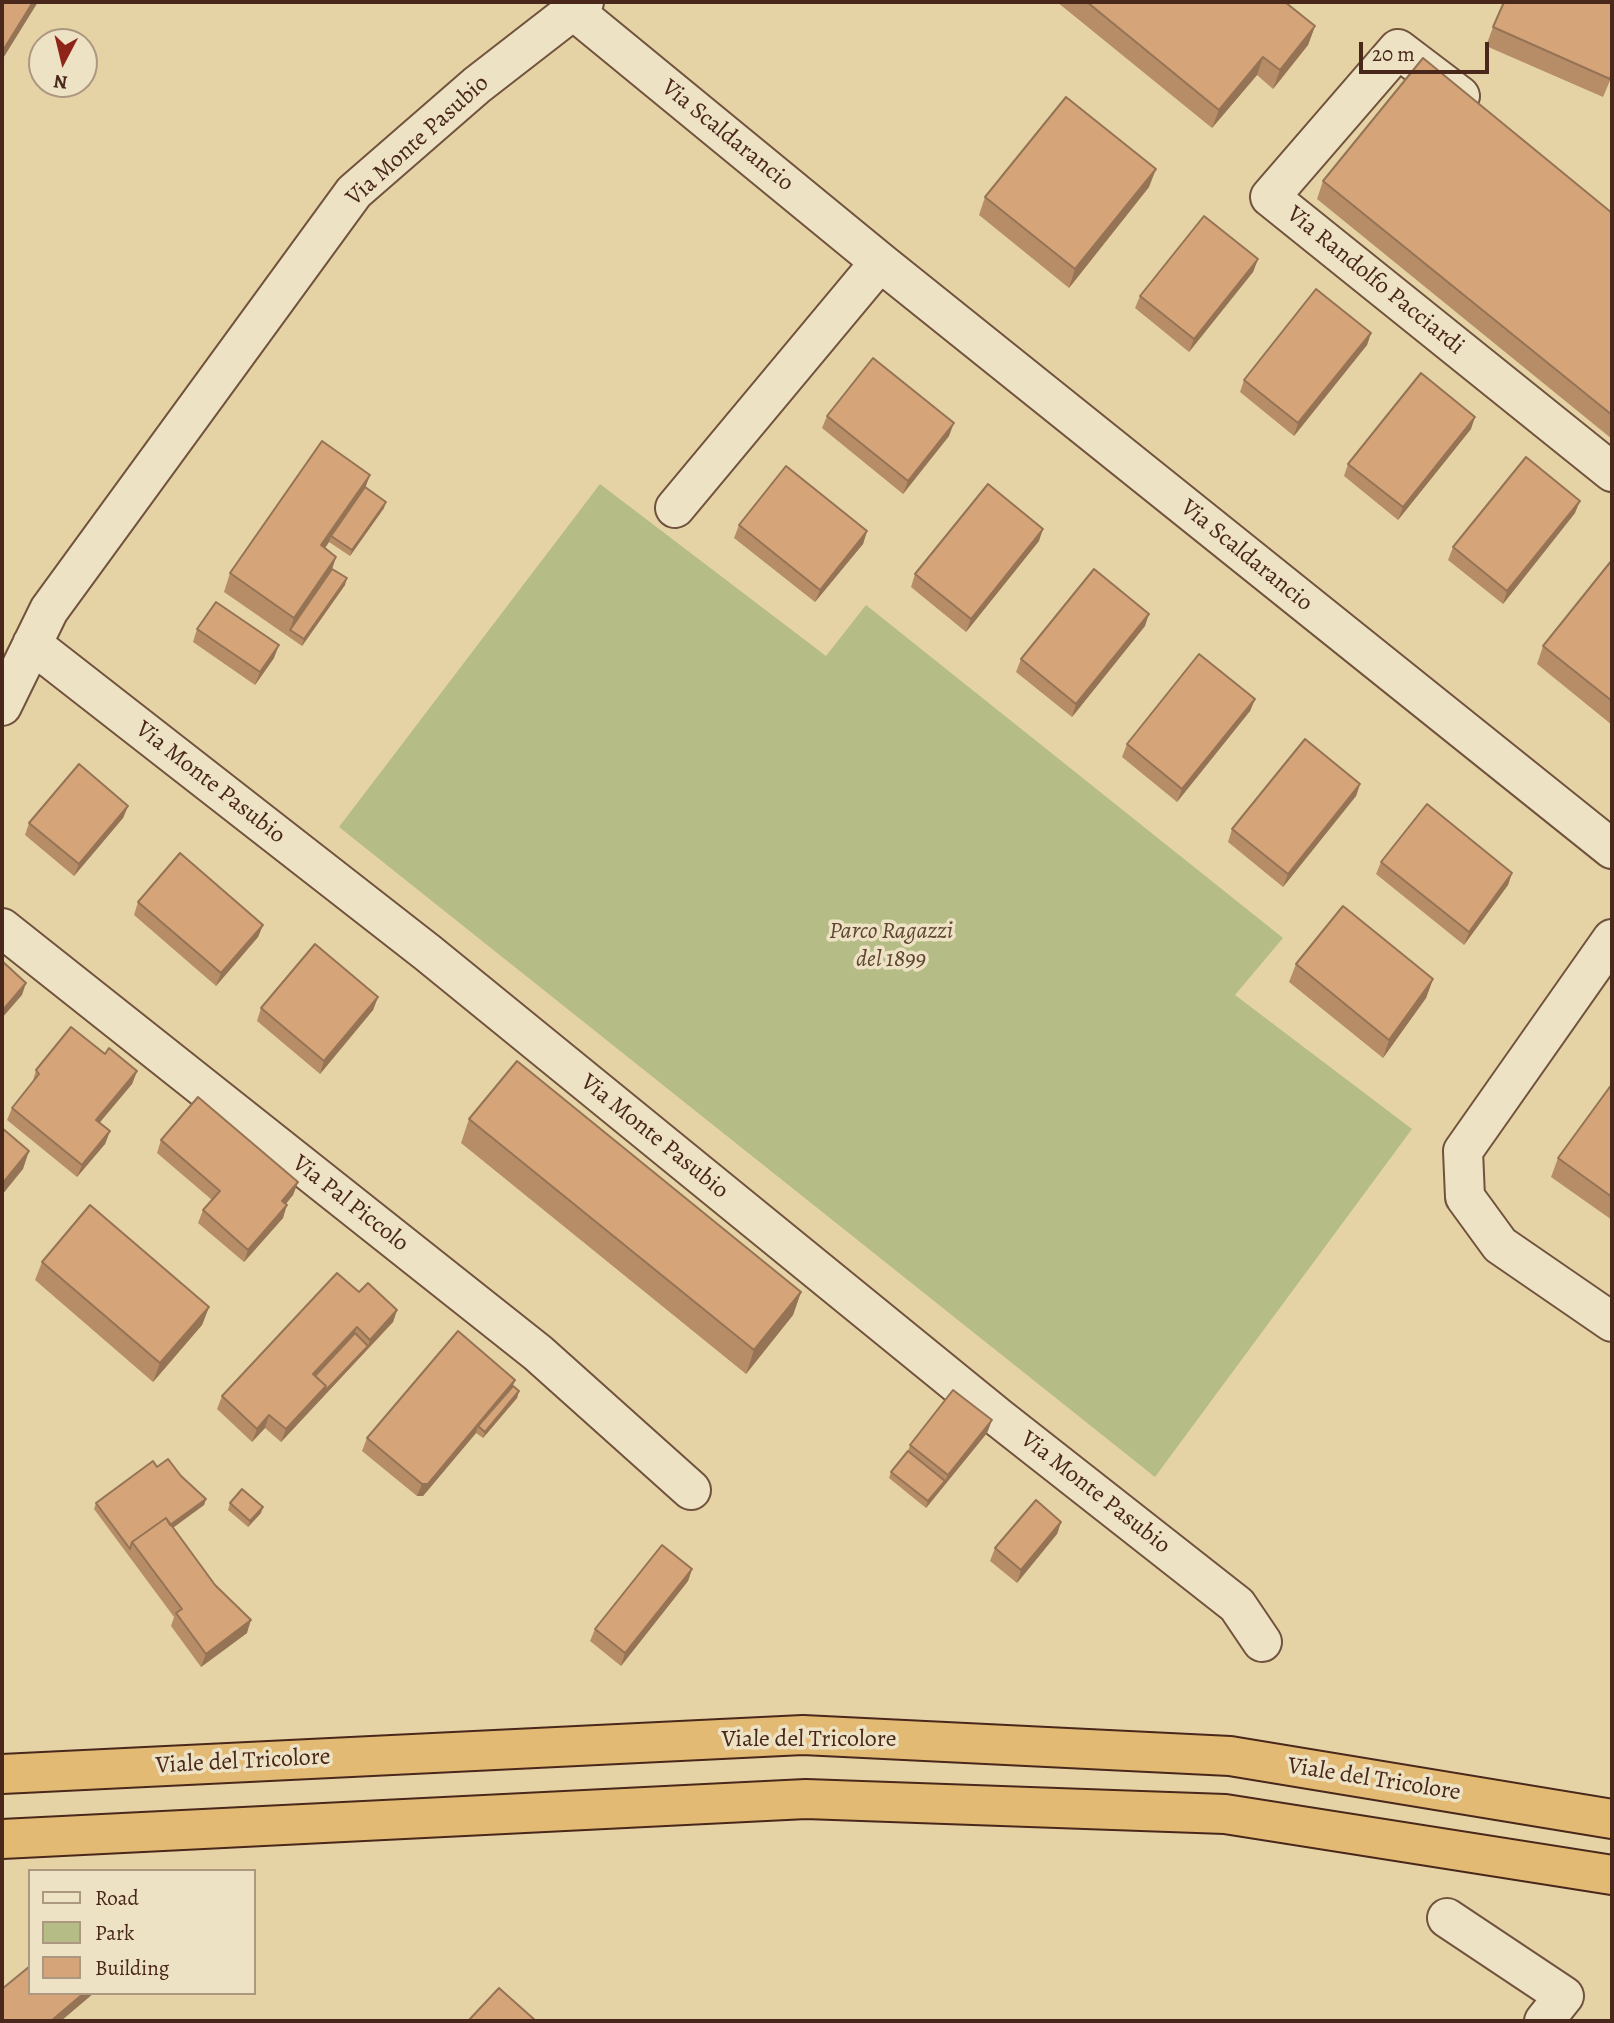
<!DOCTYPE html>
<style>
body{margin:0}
#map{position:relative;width:1614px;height:2023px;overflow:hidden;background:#e5d3a6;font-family:Alegreya,serif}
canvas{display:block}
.frame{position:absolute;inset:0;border:4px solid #49271a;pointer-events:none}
.legend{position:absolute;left:28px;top:1869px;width:228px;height:126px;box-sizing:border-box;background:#eee2c5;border:2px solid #ac9781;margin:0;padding:9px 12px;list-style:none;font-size:21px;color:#49271a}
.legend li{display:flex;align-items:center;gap:14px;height:35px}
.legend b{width:35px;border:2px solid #ac9781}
.north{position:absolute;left:28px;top:28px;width:70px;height:70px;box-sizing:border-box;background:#eee2c5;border:2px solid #ac9781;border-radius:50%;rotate:187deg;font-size:19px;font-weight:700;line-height:28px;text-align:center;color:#49271a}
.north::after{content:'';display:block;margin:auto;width:24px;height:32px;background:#8f2418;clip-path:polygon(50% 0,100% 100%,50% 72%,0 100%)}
.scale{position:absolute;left:1359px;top:42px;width:130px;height:32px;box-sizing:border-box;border:4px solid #49271a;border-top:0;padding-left:9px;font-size:21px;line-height:24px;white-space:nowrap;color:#49271a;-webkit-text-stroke:5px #eee2c5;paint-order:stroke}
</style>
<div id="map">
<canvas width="1614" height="2023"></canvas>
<div class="frame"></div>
<ul class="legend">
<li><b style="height:9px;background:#eee2c5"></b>Road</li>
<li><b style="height:19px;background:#b5bc86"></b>Park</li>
<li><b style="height:19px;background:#d5a479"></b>Building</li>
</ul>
<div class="north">N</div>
<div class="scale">20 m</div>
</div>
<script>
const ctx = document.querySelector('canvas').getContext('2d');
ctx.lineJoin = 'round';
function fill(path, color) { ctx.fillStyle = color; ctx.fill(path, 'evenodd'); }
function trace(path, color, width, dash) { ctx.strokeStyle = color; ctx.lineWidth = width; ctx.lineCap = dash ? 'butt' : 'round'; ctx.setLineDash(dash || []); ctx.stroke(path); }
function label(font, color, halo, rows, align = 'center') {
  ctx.font = font + ' Alegreya,serif'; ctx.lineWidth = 7; ctx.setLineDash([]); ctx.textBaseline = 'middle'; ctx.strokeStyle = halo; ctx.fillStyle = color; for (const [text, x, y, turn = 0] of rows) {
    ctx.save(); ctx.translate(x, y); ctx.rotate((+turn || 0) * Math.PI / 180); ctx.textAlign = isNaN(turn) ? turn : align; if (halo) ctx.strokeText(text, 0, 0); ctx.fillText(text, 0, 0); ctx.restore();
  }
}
fill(new Path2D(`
 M600 484 826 656 866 605 1283 938 1235 995 1412 1129 1155 1477 339 827Z`), '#b5bc86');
const minor = new Path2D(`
 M573 10 880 262 1612 849
 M1460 96 1398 49 1270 197 1612 472
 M675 508 880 262
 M32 644 428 953 999 1418 1237 1605 1262 1642
 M2 706 49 610 354 192 477 85 584 2
 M2 928 538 1353 691 1490
 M1612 939 1463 1151 1465 1197 1500 1245 1612 1322
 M1447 1918 1564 1996 1544 2021`);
const highway = new Path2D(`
 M2 1774 803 1735 1230 1756 1612 1819
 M2 1839 806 1799 1225 1814 1612 1875`);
trace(minor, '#70523d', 42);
trace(highway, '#49271a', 42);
trace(minor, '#eee2c5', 38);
trace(highway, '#e2ba73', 38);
fill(new Path2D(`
 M1057 2H1285L1315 26 1308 45 1273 89 1257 75 1212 128Z
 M1612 2V76L1603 97 1486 46 1493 27Z
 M1323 181 1612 213V439L1317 199Z
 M1149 187 1069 288 979 215 985 197Z
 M1258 259 1253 272 1189 352 1135 308 1140 296Z
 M1371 333 1367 345 1294 436 1240 392 1244 380Z
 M827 416 949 436 903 494 822 428Z
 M1471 429 1398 520 1344 476 1348 464Z
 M370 475 365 487 384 508 350 556 329 542 325 548 336 557 332 569 345 585 302 646 224 592 230 573Z
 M1575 513 1503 604 1448 560 1453 547Z
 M739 525 867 531 863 544 815 602 734 538Z
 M1039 541 966 632 911 587 915 574Z
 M1612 560V725L1537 664 1543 646Z
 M1145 626 1072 717 1016 672 1021 659Z
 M197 629 274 658 255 685 193 642Z
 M1255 699 1250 711 1177 802 1122 757 1127 744Z
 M1360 784 1356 796 1283 887 1228 842 1232 829Z
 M128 806 123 818 74 876 25 835 29 823Z
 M1381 862 1512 873 1508 885 1464 945 1376 874Z
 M138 902 263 925 258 937 216 986 134 915Z
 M1296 964 1433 979 1426 998 1383 1058 1289 982Z
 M378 997 373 1010 320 1074 257 1021 261 1008Z
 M105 1054 137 1071 132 1084 99 1123 110 1131 105 1144 77 1177 7 1120 12 1108 32 1084 36 1070Z
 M1612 1084V1220L1551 1177 1558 1158Z
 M469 1119 801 1292 793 1315 746 1374 461 1143Z
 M161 1140 298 1182 293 1195 286 1204 283 1218 244 1262 198 1223 203 1210 212 1200 157 1153Z
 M42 1262 209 1307 202 1325 153 1382 35 1280Z
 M359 1292 397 1310 393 1322 281 1442 265 1428 252 1442 217 1409 222 1396Z
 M515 1380 513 1386 519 1391 517 1398 483 1438 476 1433 423 1496H417L362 1451 367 1438Z
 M992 1420 987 1433 926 1508 889 1478 891 1472 908 1451 910 1445Z
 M157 1467 181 1476 206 1499 204 1505 173 1528 247 1633 201 1667 171 1626 174 1617 94 1509 96 1503Z
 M230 1503 261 1513 248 1527 228 1510Z
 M1061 1522 1057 1534 1017 1583 990 1561 995 1548Z
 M692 1569 688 1581 621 1666 590 1641 595 1629Z`), '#b78d68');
fill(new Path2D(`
 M33 2H38L2 60V52Z
 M1315 26 1308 45 1273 89 1280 70Z
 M1263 57 1257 75 1212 128 1219 110Z
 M1156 169 1149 187 1069 288 1075 269Z
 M1258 259 1253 272 1189 352 1194 339Z
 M1371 333 1367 345 1294 436 1298 423Z
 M1475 417 1471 429 1398 520 1403 507Z
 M954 423 949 436 903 494 908 481Z
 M370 475 363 494 331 536 329 542 314 564 321 545Z
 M1580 501 1575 513 1503 604 1507 591Z
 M386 502 384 508 350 556 352 550Z
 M1043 529 1039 541 966 632 971 619Z
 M867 531 863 544 815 602 820 590Z
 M336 557 330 575 290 630 294 618Z
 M347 578 345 585 302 646 304 639Z
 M1149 614 1145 626 1072 717 1076 704Z
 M279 645 274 658 255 685 260 672Z
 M1255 699 1250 711 1177 802 1182 789Z
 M1360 784 1356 796 1283 887 1288 874Z
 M128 806 123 818 74 876 79 864Z
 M1512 873 1508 885 1464 945 1469 932Z
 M263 925 258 937 216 986 221 973Z
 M1433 979 1426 998 1383 1058 1389 1040Z
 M26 983 22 995 2 1018V1011Z
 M378 997 373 1010 320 1074 324 1061Z
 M137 1071 132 1084 91 1133 96 1120Z
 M110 1131 105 1144 77 1177 82 1165Z
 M29 1151 23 1169 2 1195V1184Z
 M298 1182 293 1195 278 1213 282 1201Z
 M287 1205 283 1218 244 1262 248 1250Z
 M801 1292 793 1315 746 1374 754 1350Z
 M209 1307 202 1325 153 1382 160 1363Z
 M397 1310 393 1322 281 1442 286 1429 326 1386 368 1346 370 1340Z
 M357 1327 352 1340 313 1382V1374Z
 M515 1380 510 1392 478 1426 476 1433 423 1496H417L422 1484Z
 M519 1391 517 1398 483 1438 485 1432Z
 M269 1415 265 1428 252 1442 257 1429Z
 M992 1420 987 1433 926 1508 928 1501 945 1481 948 1475Z
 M206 1499 204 1505 164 1534 166 1528Z
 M263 1507 261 1513 248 1527 250 1521Z
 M1061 1522 1057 1534 1017 1583 1021 1570Z
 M692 1569 688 1581 621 1666 625 1653Z
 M251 1620 247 1633 201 1667 206 1654Z
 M84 1993H94L61 2021H51Z`), '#957355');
const building = new Path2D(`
 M2 2H33L2 52Z
 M1087 2H1285L1315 26 1280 70 1263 57 1219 110Z
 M1504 2H1612V73L1610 79 1493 27Z
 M1423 58 1612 213V415L1323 181Z
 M1066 97 1156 169 1075 269 985 197Z
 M1204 216 1258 259 1194 339 1140 296Z
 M1316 289 1371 333 1298 423 1244 380Z
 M873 358 954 423 908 481 827 416Z
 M1421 373 1475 417 1403 507 1348 464Z
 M322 441 370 475 321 545 336 557 294 618 230 573Z
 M1526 457 1580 501 1507 591 1453 547Z
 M786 466 867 531 820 590 739 525Z
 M988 484 1043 529 971 619 915 574Z
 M365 487 386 502 352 550 331 536Z
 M1612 560V701L1543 646Z
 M332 569 347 578 304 639 290 630Z
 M1094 569 1149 614 1076 704 1021 659Z
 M216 602 279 645 260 672 197 629Z
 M1199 654 1255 699 1182 789 1127 744Z
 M1305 739 1360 784 1288 874 1232 829Z
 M79 764 128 806 79 864 29 823Z
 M1427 804 1512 873 1469 932 1381 862Z
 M180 853 263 925 221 973 138 902Z
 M1343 906 1433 979 1389 1040 1296 964Z
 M315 944 378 997 324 1061 261 1008Z
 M2 961 26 983 2 1011Z
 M71 1027 105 1054 109 1048 137 1071 96 1120 110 1131 82 1165 12 1108 39 1074 36 1070Z
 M517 1061 801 1292 754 1350 469 1119Z
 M1612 1084V1197L1558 1158Z
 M198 1097 298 1182 282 1201 287 1205 248 1250 203 1210 220 1191 161 1140Z
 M2 1128 29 1151 2 1184Z
 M90 1205 209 1307 160 1363 42 1262Z
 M337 1273 359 1292 368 1283 397 1310 370 1340 357 1327 313 1374 326 1386 286 1429 269 1415 257 1429 222 1396Z
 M458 1331 515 1380 428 1484H422L367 1438Z
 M355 1333 368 1346 324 1392 326 1386 315 1376Z
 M513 1386 519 1391 485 1432 478 1426Z
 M953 1390 992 1420 948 1475 910 1445Z
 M908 1451 945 1481 928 1501 891 1472Z
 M168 1459 181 1476 206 1499 170 1525 166 1518 132 1542 130 1549 96 1503 153 1461 157 1467Z
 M242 1489 263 1507 250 1521 230 1503Z
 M1036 1500 1061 1522 1021 1570 995 1548Z
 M166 1518 215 1585 251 1620 206 1654 176 1613 182 1609 132 1542Z
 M662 1545 692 1569 625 1653 595 1629Z
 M30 1966V1993H84L51 2021H2V1989Z
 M499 1988 536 2021H468Z`);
fill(building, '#d5a479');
trace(building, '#957355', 2);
label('24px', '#49271a', '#eee2c5', [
 ["Via Scaldarancio",727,136,39],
 ["Via Monte Pasubio",418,141,-42],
 ["Via Randolfo Pacciardi",1375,281,39],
 ["Via Scaldarancio",1246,556,39],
 ["Via Monte Pasubio",210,783,38],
 ["Via Monte Pasubio",654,1137,39],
 ["Via Pal Piccolo",350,1204,38],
 ["Via Monte Pasubio",1095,1493,38],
 ["Viale del Tricolore",809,1740],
 ["Viale del Tricolore",243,1762,-3],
 ["Viale del Tricolore",1374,1780,9]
]);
label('italic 24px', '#5f4530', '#eee2c5', [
 ["Parco Ragazzi",891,932],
 ["del 1899",891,960]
]);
</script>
